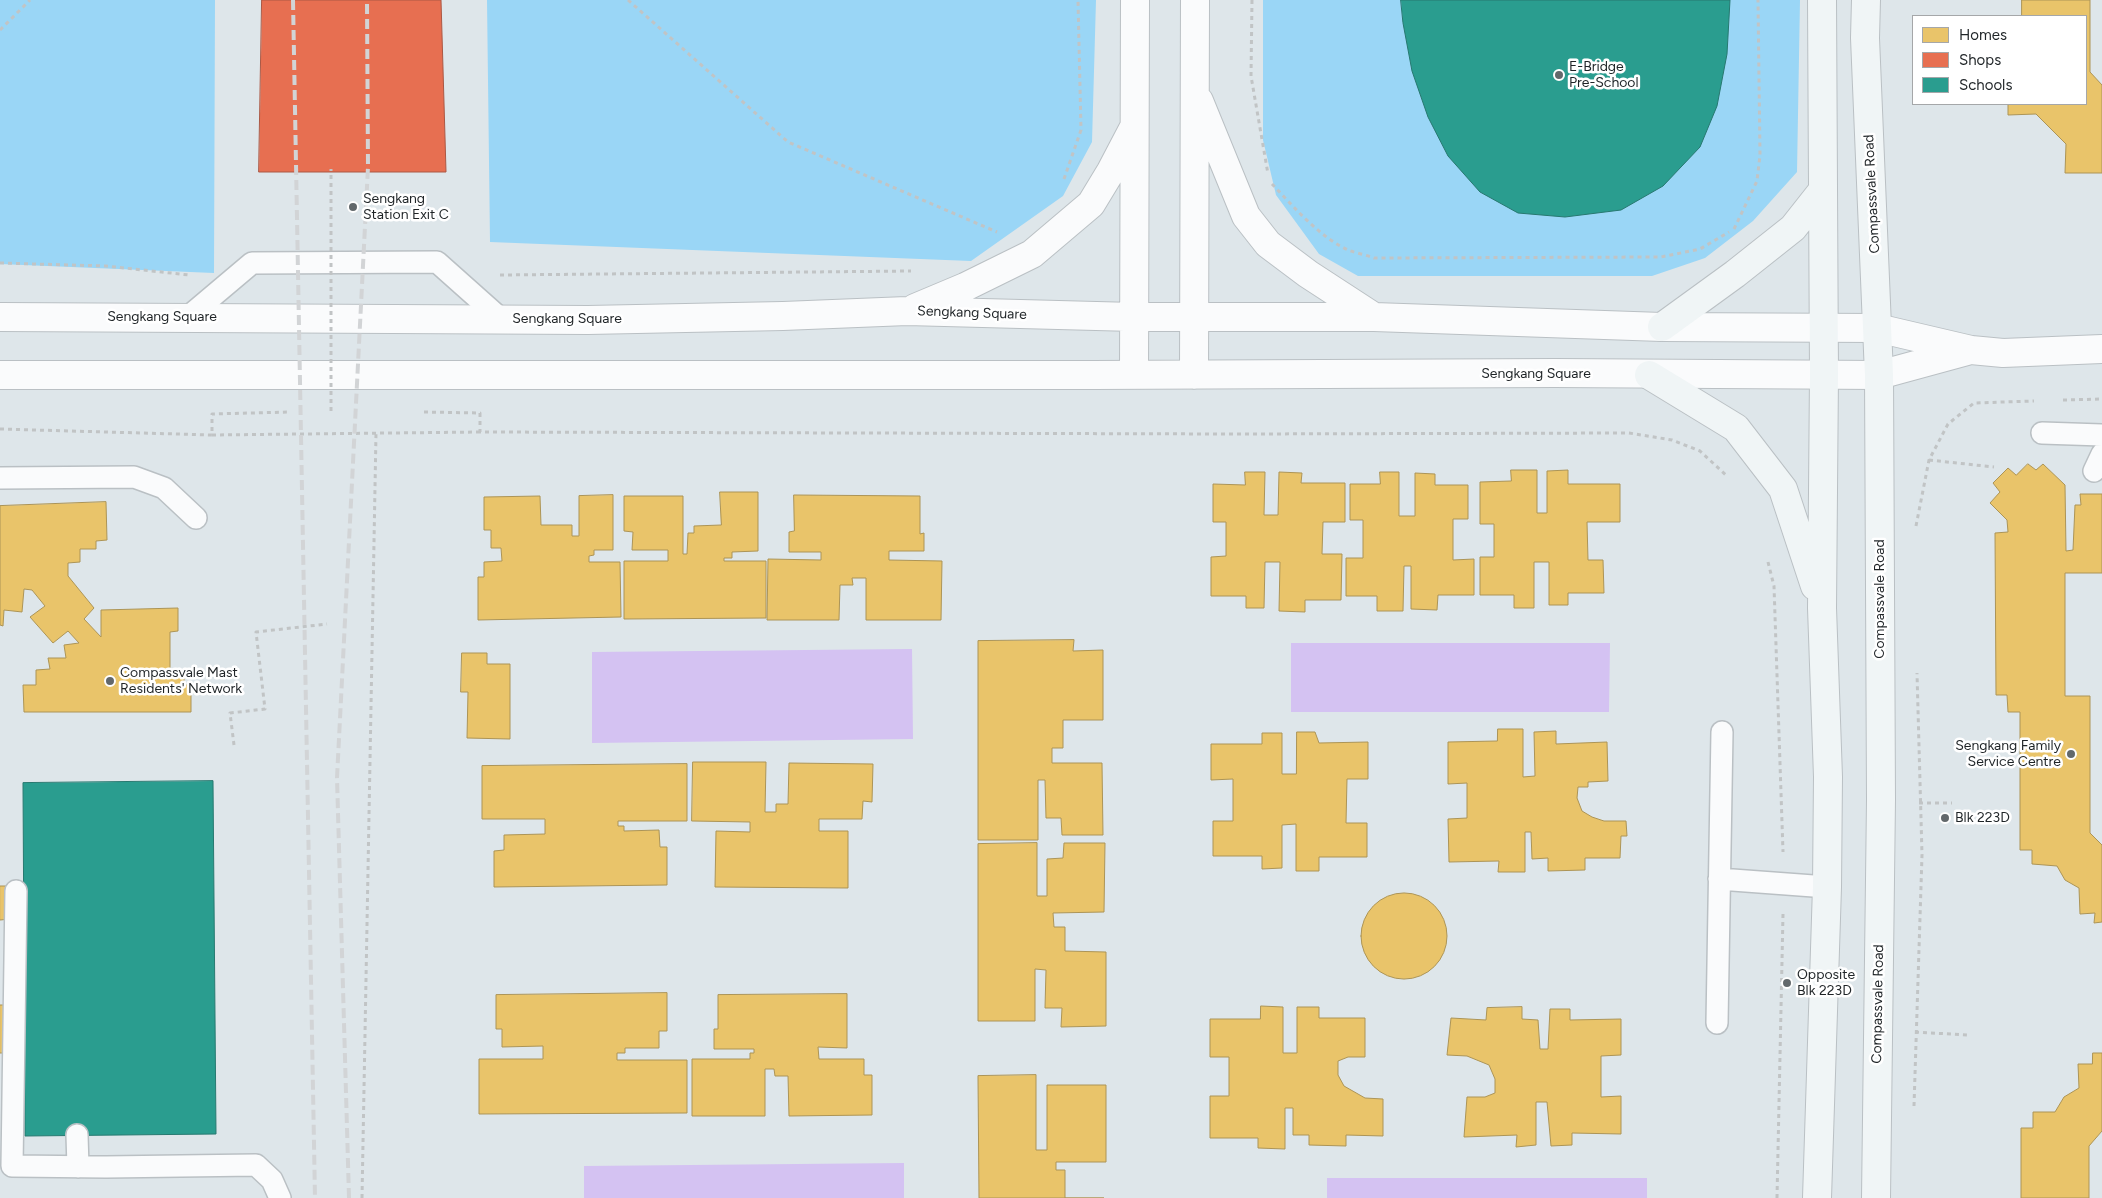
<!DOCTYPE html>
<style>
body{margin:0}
#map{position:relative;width:2102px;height:1198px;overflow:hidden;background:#dee6ea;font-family:Figtree,sans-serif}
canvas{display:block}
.legend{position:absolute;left:1912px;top:15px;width:175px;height:90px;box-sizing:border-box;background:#fff;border:1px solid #a5a7a9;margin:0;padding:6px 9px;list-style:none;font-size:15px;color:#1f2427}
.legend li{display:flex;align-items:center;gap:10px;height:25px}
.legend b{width:25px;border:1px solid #a5a7a9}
</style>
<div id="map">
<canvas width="2102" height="1198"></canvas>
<ul class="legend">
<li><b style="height:14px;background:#e9c46a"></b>Homes</li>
<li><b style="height:14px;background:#e76f51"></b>Shops</li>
<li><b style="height:14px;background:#2a9d8f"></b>Schools</li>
</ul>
</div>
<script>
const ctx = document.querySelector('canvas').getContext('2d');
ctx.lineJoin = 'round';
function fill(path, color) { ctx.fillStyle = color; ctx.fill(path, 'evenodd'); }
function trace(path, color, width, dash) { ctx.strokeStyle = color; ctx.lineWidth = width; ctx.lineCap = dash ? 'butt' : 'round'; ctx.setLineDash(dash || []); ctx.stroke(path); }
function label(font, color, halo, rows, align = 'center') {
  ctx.font = font + ' Figtree,sans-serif'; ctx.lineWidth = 5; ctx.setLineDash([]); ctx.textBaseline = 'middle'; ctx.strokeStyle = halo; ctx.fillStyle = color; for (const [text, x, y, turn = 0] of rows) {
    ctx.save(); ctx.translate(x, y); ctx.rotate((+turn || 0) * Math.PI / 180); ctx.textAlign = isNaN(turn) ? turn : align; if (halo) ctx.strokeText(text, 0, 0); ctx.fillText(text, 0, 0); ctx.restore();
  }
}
fill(new Path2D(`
 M0 0H215L214 273 0 264Z
 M487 0H1096L1092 142 1063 196 971 261 490 242Z
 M1263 0H1800L1797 172 1753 221 1705 258 1652 276H1358L1319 254 1276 195 1263 140Z`), '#9ad6f6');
fill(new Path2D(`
 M1291 643H1610L1609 712H1291Z
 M912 649 913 739 592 743V652Z
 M904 1163V1198H584V1166Z
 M1327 1178H1647V1198H1327Z`), '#d4c2f2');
const homes = new Path2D(`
 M2022 0H2090V72L2102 85V173H2065L2066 144 2036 114 2008 115V104H2086V16H2022Z
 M2028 464 2036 470 2043 464 2065 485 2066 551 2073 550 2075 505H2081L2080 494H2102V573H2065V696H2090V833L2102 845V922L2094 923 2095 913 2080 914 2079 888 2065 880 2057 866 2032 864V850H2020V712H2008L2007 695H1996L1995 533 2008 532 2007 520 1990 503 2000 492 1993 483 2008 468 2016 475Z
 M1511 470H1537V513H1547V471L1568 470V484H1620V522H1587L1588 560H1603L1604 593H1568V605H1549V562H1534V608H1514V595H1480V557H1494V524H1480V482L1511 481Z
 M1245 472H1265L1264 515H1278L1279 472 1302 473 1301 483H1345V522H1323L1322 554H1342L1341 600H1305V612L1279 611 1280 562H1265L1264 608H1246V596H1211V557L1226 556V522H1213V484L1245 485Z
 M1380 472H1399V516H1415V473L1435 474V485H1468V519H1453V560L1474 559V595H1438L1437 610 1411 609V566H1404L1403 611H1377V596H1346V558H1363V520H1350V484H1380Z
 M720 492H758V551L732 552V558H724V561H766V618L624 619V561H668V550H632L633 532 624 531V496H683V554H687L688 533H694V526L721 525Z
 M613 495V550H594V555L589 556V562H620L621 617 478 620V577H484V562L502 561 501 548H491V530H484V497L540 496 541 525H572V536H579V496Z
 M794 495 920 496V534L924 533V551H889V560L942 561 941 620H866V578H852L853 585H840L839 620H767L768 559 821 560V552H789V532L794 531Z
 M106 502 107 540 96 541V549H80V562L68 563V576L94 608 84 619 101 637V610L178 608V631L170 632V673L184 672V685H191V712H24L23 685H36V670L50 669 48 658H66L64 645 79 643 68 631 53 643 30 617 45 606 32 590 24 589 22 612 4 610 3 626 0 625V506Z
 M1074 640 1073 651 1103 650V720H1063V748H1052V763H1102L1103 835H1062L1061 818H1046L1045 780H1038V840H978V641Z
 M462 653H487V664H510V739L467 738 468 692H461Z
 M1498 729H1523V777L1535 776 1534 732 1556 731V744L1607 742 1608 781 1588 782V787H1578L1577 798 1582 811 1592 817 1604 821H1626L1627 836H1621L1620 858H1585V870L1548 871V858L1532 859 1531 832H1525V872H1498L1499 861 1449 862 1448 819 1467 818V783L1448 784V742L1497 741Z
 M1297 732H1315L1319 743 1368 742V779H1347L1346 823H1367V857H1319V871H1296V824L1282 825V868L1262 869V856H1213V821H1233V779L1211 780V744H1262V733H1282V774H1296Z
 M693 762H766L765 812H776V804H788L789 763 873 764 872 802 863 801 862 819H819V831H848V888L715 887 716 831 750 832V822L692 821Z
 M687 764V821H618V826H624V831L659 830 660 847H667V885L494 887V851L504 850V835L545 834V819H482V766Z
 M1037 843V896H1047V859L1063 858 1064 843H1105L1104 912 1053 913 1054 927H1065V951L1106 952V1026L1061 1027 1062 1008H1045L1046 970 1035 969V1021H978V844Z
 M0 886H9L11 919 0 920Z
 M1361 936a43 43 0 1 1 86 0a43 43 0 1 1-86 0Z
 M667 993V1031H659V1048H625V1053H617V1060H687V1113L479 1114V1059H543V1046L502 1047V1029H496V995Z
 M847 994V1048L818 1047 819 1059H864V1075H872V1115L789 1116 788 1076H775L774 1069H765V1116H692V1059H750V1053H754V1049H714V1029H718V995Z
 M0 1005H12V1053H0Z
 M1261 1006 1283 1007V1053H1297V1007H1319V1018H1365V1057H1348L1338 1061V1075L1344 1086 1365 1098 1383 1099V1136L1346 1135V1146L1309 1145V1135H1293V1108H1285V1149L1258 1148V1138H1210V1096H1229V1057H1210V1019H1260Z
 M1522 1007V1019L1538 1020 1540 1049H1548L1550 1009H1570V1020L1621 1019V1055L1601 1056V1097L1621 1096V1134L1572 1133V1145L1551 1146 1547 1102H1536V1145L1516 1147 1517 1135 1464 1137 1467 1097H1485L1495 1093V1079L1489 1065 1467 1056 1447 1055 1451 1018 1486 1020 1487 1008Z
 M2093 1053H2102V1131L2089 1146V1198H2021V1128H2033V1112H2055L2064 1097 2079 1088 2078 1064H2092Z
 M1036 1075V1150H1047V1085H1106V1162H1056V1170H1065V1198H1104H979L978 1076Z`);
fill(homes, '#e9c46a');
trace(homes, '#ac9456', 1);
const shops = new Path2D(`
 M262 0H441L446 172H259Z`);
fill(shops, '#e76f51');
trace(shops, '#ab5844', 1);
const schools = new Path2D(`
 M1401 0H1730L1727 54 1717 106 1700 147 1663 186 1621 210 1565 217 1518 213 1480 192 1448 156 1428 117 1412 71 1403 23Z
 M213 781 216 1134 25 1136 23 783Z`);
fill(schools, '#2a9d8f');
trace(schools, '#277970', 1);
const lane = new Path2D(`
 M188 317 252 263 437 262 501 319
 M2042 433 2102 435
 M2094 471 2102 454
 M0 478 134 477 164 488 196 518
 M1719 879 1827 887
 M16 891 12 1166 106 1167 256 1165 272 1180 280 1198
 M1717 1023 1722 732
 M77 1135 78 1167`);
const street = new Path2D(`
 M1199 101 1246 216 1268 244 1308 274 1374 317
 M915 308 965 287 1032 254 1091 204 1111 171 1133 129
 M0 317 588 320 783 316 907 311 1134 317H1374L1662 327 1877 328 1971 350 2003 353 2102 349
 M0 375H1093L1555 373 1879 375 1967 351
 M1134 375 1135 0
 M1194 375 1195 0`);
const secondary = new Path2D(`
 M1866 0 1865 38 1879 375 1881 800 1876 1198
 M1662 327 1735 274 1793 228 1823 190
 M1649 375 1736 428 1783 489 1815 586
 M1817 1198 1827 887 1828 777 1822 608 1824 374 1822 0`);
trace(lane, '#bac0c4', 24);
trace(street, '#bac0c4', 30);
trace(secondary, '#bac0c4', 30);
trace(new Path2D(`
 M628 0 788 142 997 232
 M1252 0 1251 76 1268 174
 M0 30 30 0
 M1064 179 1081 130 1078 0
 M1272 184C1294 207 1318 236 1348 250 1356 253 1366 255 1374 258L1661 257 1700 249 1729 232
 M1734 229 1757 181 1760 155 1758 0
 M0 263 106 266 189 275
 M500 275 911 271
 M2063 400 2102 399
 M424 412 480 413V432L1236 434 1629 433 1672 440 1700 451 1728 477
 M0 429 212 435V414L290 412
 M212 435 480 432
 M1929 460 1994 467
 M1916 526 1929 460 1948 424 1974 403 2034 401
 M1768 562 1774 586 1783 852
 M234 745 230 713 265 709 256 632 327 624
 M1919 803H1952
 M1915 1032 1967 1035
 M1914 1106 1922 855 1917 673
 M362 1198 376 433
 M1777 1198 1783 914`), '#c1c4c5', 3, [4, 4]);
trace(lane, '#fafbfc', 21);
trace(street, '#fafbfc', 28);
trace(secondary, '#f0f5f6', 28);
trace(new Path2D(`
 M293 0 315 1198
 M349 1198 337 778 368 167 367 0`), '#d2d4d6', 4, [10, 5]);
trace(new Path2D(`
 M331 411V169`), '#c1c4c5', 3, [4, 4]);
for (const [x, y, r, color] of [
 [1559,75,5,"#62686b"],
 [353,207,5,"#62686b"],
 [110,681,5,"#62686b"],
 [2071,754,5,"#62686b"],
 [1945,818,5,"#62686b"],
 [1787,983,5,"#62686b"]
]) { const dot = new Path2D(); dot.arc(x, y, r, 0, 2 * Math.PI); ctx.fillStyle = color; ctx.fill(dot); trace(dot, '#fff', 2); }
label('14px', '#1f2427', '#fff', [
 ["E-Bridge",1569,67],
 ["Pre-School",1569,83],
 ["Sengkang",363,199],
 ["Station Exit C",363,215],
 ["Compassvale Mast",120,673],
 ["Residents' Network",120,689],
 ["Sengkang Family",2061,746,"right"],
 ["Service Centre",2061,762,"right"],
 ["Blk 223D",1955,818],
 ["Opposite",1797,975],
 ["Blk 223D",1797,991]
], 'left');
label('14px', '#1f2427', '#fff', [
 ["Compassvale Road",1872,194,-93],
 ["Sengkang Square",972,313,2],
 ["Sengkang Square",162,317],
 ["Sengkang Square",567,319],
 ["Sengkang Square",1536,374],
 ["Compassvale Road",1880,599,-90],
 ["Compassvale Road",1878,1004,-89]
]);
</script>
